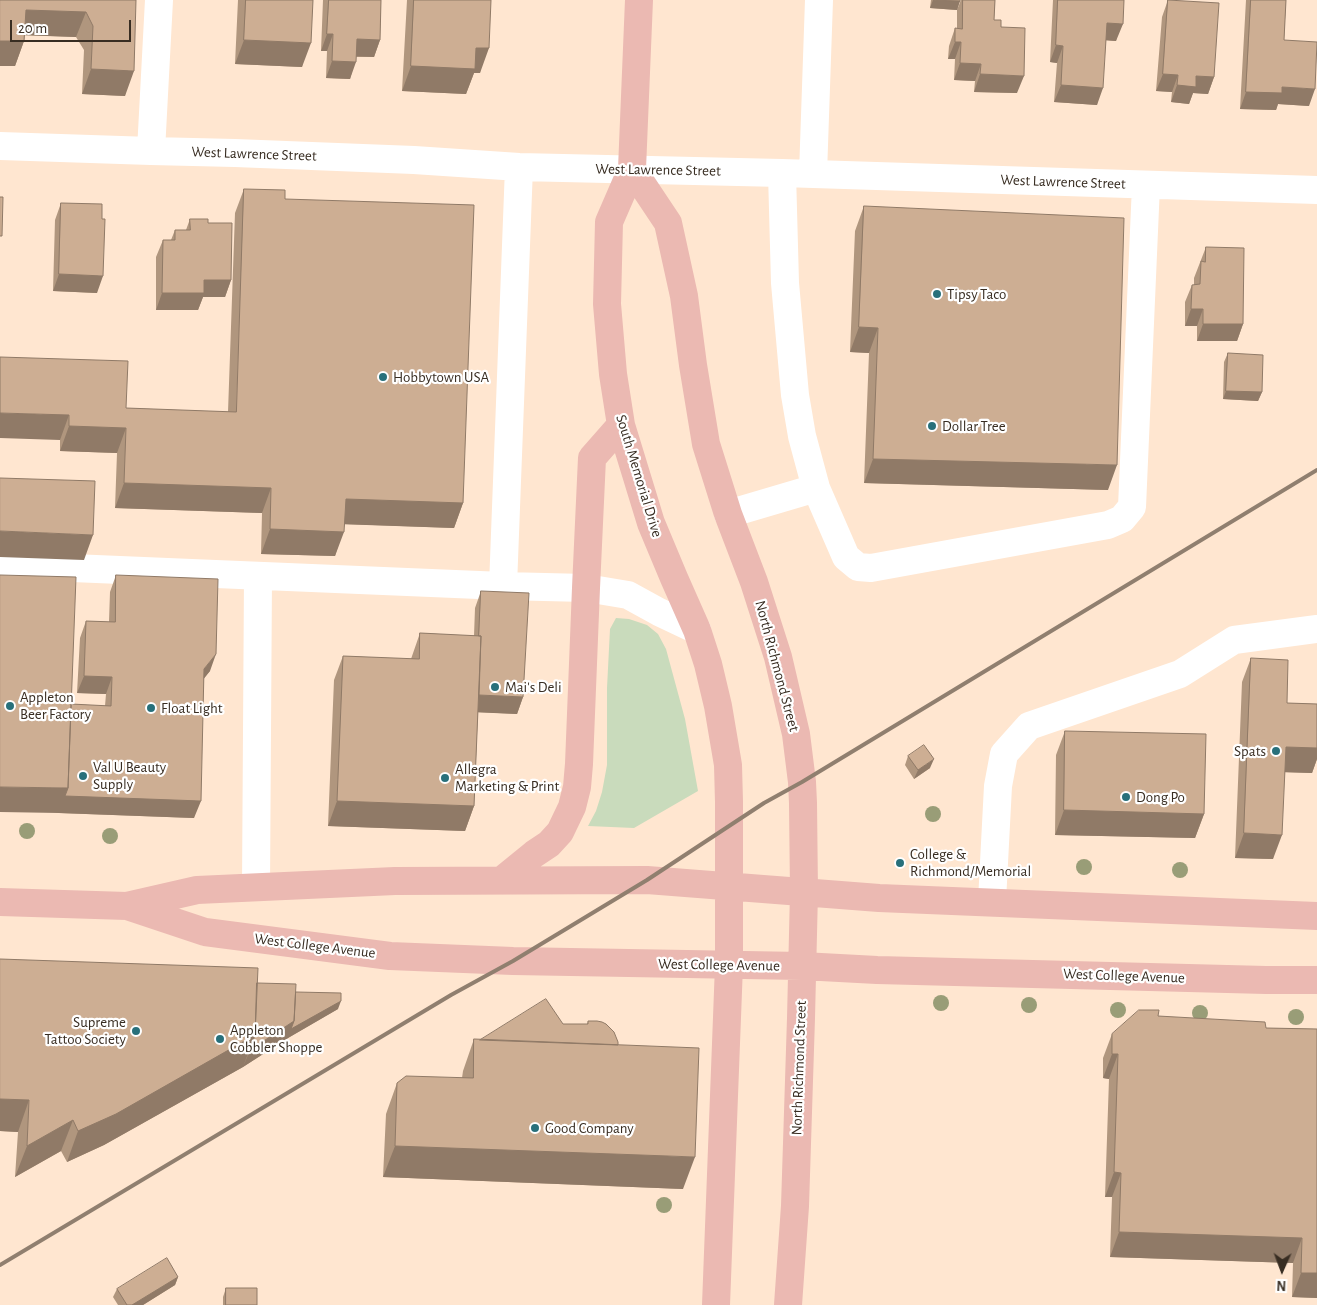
<!DOCTYPE html>
<style>
body{margin:0}
#map{position:relative;width:1317px;height:1305px;overflow:hidden;background:#ffe6d0;font-family:"Alegreya Sans",sans-serif}
canvas{display:block}
.north{position:absolute;left:1257px;top:1245px;width:50px;height:50px;-webkit-text-stroke:4px #fff;paint-order:stroke;rotate:182deg;font-size:14px;font-weight:700;line-height:20px;text-align:center;color:#382d22}
.north::after{content:'';display:block;margin:auto;width:18px;height:22px;background:#382d22;clip-path:polygon(50% 0,100% 100%,50% 72%,0 100%)}
.scale{position:absolute;left:10px;top:20px;width:121px;height:22px;box-sizing:border-box;border:2px solid #382d22;border-top:0;padding-left:6px;font-size:15px;line-height:18px;white-space:nowrap;color:#382d22;-webkit-text-stroke:4px #fff;paint-order:stroke}
</style>
<div id="map">
<canvas width="1317" height="1305"></canvas>
<div class="north">N</div>
<div class="scale">20 m</div>
</div>
<script>
const ctx = document.querySelector('canvas').getContext('2d');
ctx.lineJoin = 'round';
function fill(path, color) { ctx.fillStyle = color; ctx.fill(path, 'evenodd'); }
function trace(path, color, width, dash) { ctx.strokeStyle = color; ctx.lineWidth = width; ctx.lineCap = dash ? 'butt' : 'round'; ctx.setLineDash(dash || []); ctx.stroke(path); }
function label(font, color, halo, rows, align = 'center') {
  ctx.font = font + ' "Alegreya Sans",sans-serif'; ctx.lineWidth = 4.5; ctx.setLineDash([]); ctx.textBaseline = 'middle'; ctx.strokeStyle = halo; ctx.fillStyle = color; for (const [text, x, y, turn = 0] of rows) {
    ctx.save(); ctx.translate(x, y); ctx.rotate((+turn || 0) * Math.PI / 180); ctx.textAlign = isNaN(turn) ? turn : align; if (halo) ctx.strokeText(text, 0, 0); ctx.fillText(text, 0, 0); ctx.restore();
  }
}
fill(new Path2D(`
 M616 618 629 619 647 625 658 634 666 649 685 719 698 791 634 828 588 826 596 811 602 792 607 765V688L610 629Z`), '#c9dbbc');
trace(new Path2D(`
 M0 146 151 151 235 153 414 160 519 167 782 173 1317 190
 M151 151 159 0
 M813 174 819 0
 M816 488 846 557 858 567 871 568 1108 525 1122 519 1132 507 1146 185
 M728 514 816 488 802 436 795 395 785 283 782 173
 M0 565 503 586 586 588 628 595 659 612 697 630
 M503 586 519 167
 M256 887 258 576
 M992 901 998 786 1004 754 1029 726 1180 674 1234 640 1317 629`), '#fff', 28);
trace(new Path2D(`
 M639 0 632 169 609 222 607 304 613 374 621 425 651 523 674 578 697 630 708 664 718 706 728 765 729 802V965L716 1305
 M632 169 668 223 684 296 693 365 706 444 728 514 754 582 778 657 796 734 802 782 803 803 804 892 801 1018 795 1206 788 1305
 M502 880 534 854 549 844 560 832 572 807 577 787 579 764 586 588 592 458 621 425
 M0 902 127 906 197 890 395 881 647 880 879 898 1317 916
 M127 906 205 932 390 956 513 961 802 966 877 970 1266 980H1317`), '#ebb9b2', 28);
trace(new Path2D(`
 M0 1265 451 995 513 961 647 880 764 803 802 782 1317 470`), '#907f6f', 4);
ctx.fillStyle = '#999d77';
for (const [x, y] of [
 [933,814],
 [27,831],
 [110,836],
 [1084,867],
 [1180,870],
 [941,1003],
 [1029,1005],
 [1118,1010],
 [1200,1013],
 [1296,1017],
 [664,1205]
]) { ctx.beginPath(); ctx.arc(x, y, 8, 0, 2 * Math.PI); ctx.fill(); }
fill(new Path2D(`
 M0 0H136L125 96 82 94 84 50 76 37 25 35 24 41 15 66H0Z
 M238 0H313L302 67 235 64Z
 M323 0H381L380 40 374 57H356L350 79 326 78 327 51H321Z
 M407 0H491L480 73H474L466 94 402 91Z
 M931 0H960L957 10 930 8Z
 M961 0H995L994 20 1001 27 1017 93 974 92 975 81 954 80 955 59H948L949 46 955 28 957 29V10Z
 M1053 0H1124L1116 41 1106 40 1097 105 1054 102 1057 63 1050 62Z
 M1168 0 1214 77 1208 94 1193 93 1189 104 1171 102 1172 92 1156 91 1162 17Z
 M1246 0H1286L1284 40 1309 106 1278 104 1276 110 1240 109Z
 M244 189 285 199 463 503 454 528 345 524 335 556 261 554 262 513 115 508 117 453 60 451V440L0 357 126 408 228 412 235 213Z
 M61 203 102 219 97 293 53 291 55 220Z
 M864 206 1108 490 864 483 869 353 850 352 855 231Z
 M190 219 208 223 231 280 225 297H203L198 310H156V257L163 240H171L175 230H186Z
 M1206 247 1243 324 1237 341H1197V326H1185V302L1192 285H1194V278Z
 M1228 353 1262 392 1258 401 1223 399 1224 362Z
 M116 575 210 671 204 678 194 818 59 813 71 704 105 706 106 694 77 693 80 638 86 621 109 622 110 592Z
 M481 591 523 697 517 714 478 712 474 806 465 831 328 826 334 680 343 656 411 659 420 633 474 636 475 608Z
 M1251 658 1287 703 1317 704V759L1312 773 1285 772 1273 859 1235 858 1242 682Z
 M1065 731 1204 814 1195 838 1055 835 1056 755Z
 M908 756 930 768 914 779 905 765Z
 M0 959 257 983 296 992 338 1009 288 1038 243 1067 104 1145 67 1162 61 1151 15 1177 18 1132 0 1131Z
 M1158 1016 1266 1028 1317 1029V1298L1292 1297 1293 1263 1110 1257 1112 1197H1105L1109 1079 1103 1078V1058L1112 1034Z
 M588 1021 618 1045 683 1189 383 1177 386 1114 397 1083 462 1078 463 1071 474 1039 480 1040 563 1024H587Z
 M178 1277 175 1285 143 1305H118L113 1297 117 1289Z
 M226 1288 257 1305H223V1297Z`), '#b0967e');
fill(new Path2D(`
 M933 0 960 1 957 10 930 8Z
 M26 10 86 12 76 37 17 35Z
 M1107 23 1123 24 1116 41 1101 40Z
 M327 34H333L327 51H321Z
 M357 39 380 40 374 57 351 56Z
 M244 40 311 43 302 67 235 64Z
 M0 41H24L15 66H0Z
 M955 42H961L955 59H948Z
 M1056 45 1063 46 1057 63 1050 62Z
 M476 48H489L480 73H474L466 94 402 91 411 66Z
 M332 61 356 62 350 79 326 78Z
 M960 63 981 64 975 81 954 80Z
 M91 69 134 71 125 96 82 94Z
 M980 74 1024 76 1017 93 974 92Z
 M1163 74 1178 75 1172 92 1156 91Z
 M1196 76 1214 77 1208 94 1193 93 1189 104 1171 102 1177 85Z
 M1061 85 1103 88 1097 105 1054 102Z
 M1282 87 1315 89 1309 106 1278 104 1276 110 1240 109 1246 92Z
 M59 274 103 276 97 293 53 291Z
 M204 280H231L225 297H203L198 310H156L162 293Z
 M1191 309H1203L1197 326H1185Z
 M1203 324H1243L1237 341H1197Z
 M859 327 878 328 869 353 850 352Z
 M1226 391 1262 392 1258 401 1223 399Z
 M0 413 69 415 60 440 0 438Z
 M69 426 126 428 117 453 60 451Z
 M873 459 1117 465 1108 490 864 483Z
 M124 483 271 488 262 513 115 508Z
 M346 499 463 503 454 528 337 524Z
 M270 529 344 532 335 556 261 554Z
 M0 531 93 535 84 560 0 557Z
 M216 654 210 671 198 686 204 669Z
 M84 676 112 677 106 694 77 693Z
 M476 695 523 697 517 714 470 712Z
 M1286 747 1317 748V759L1312 773 1277 772Z
 M934 759 930 768 914 779 918 770Z
 M0 787 68 788 201 801 194 818 59 813 0 812Z
 M337 801 474 806 465 831 328 826Z
 M1064 810 1204 814 1195 838 1055 835Z
 M1244 833 1282 835 1273 859 1235 858Z
 M341 1001 338 1009 288 1038 243 1067 250 1050 294 1021Z
 M255 1035 243 1067 104 1145 67 1162 78 1131Z
 M1112 1054H1118L1109 1079 1103 1078Z
 M0 1099 29 1100 18 1132 0 1131Z
 M73 1120 61 1151 15 1177 27 1146Z
 M395 1146 695 1157 683 1189 383 1177Z
 M1114 1172 1121 1173 1112 1197H1105Z
 M1119 1232 1302 1238 1293 1263 1110 1257Z
 M1301 1273H1317V1298L1292 1297Z
 M178 1277 175 1285 143 1305H132Z`), '#907a67');
const building = new Path2D(`
 M0 0H136L134 71 91 69 93 26 86 12 26 10 24 41H0Z
 M246 0H313L311 43 244 40Z
 M329 0H381L380 40 357 39 356 62 332 61 333 34H327Z
 M414 0H491L489 48H476L475 69 411 66Z
 M937 0H960V1Z
 M963 0H995L994 20H1001V27L1025 28 1024 76 980 74 981 64 960 63 961 42H955V28L962 29Z
 M1058 0H1124L1123 24 1107 23 1103 88 1061 85 1063 46 1056 45Z
 M1168 0 1219 3 1214 77 1196 76V87L1177 85 1178 75 1163 74Z
 M1251 0H1286L1284 40 1317 42 1315 89 1282 87V93L1246 92Z
 M244 189 285 190V199L474 205 463 503 346 499 344 532 270 529 271 488 124 483 126 428 69 426V415L0 413V357L128 361 126 408 236 412Z
 M0 197H3L2 236H0Z
 M61 203 102 204V219H105L103 276 59 274Z
 M864 206 1124 218 1117 465 873 459 878 328 859 327Z
 M190 219H208V223H232L231 280H204V293H162L163 240H175V230H190Z
 M1206 247 1244 248 1243 324H1203V309H1191L1192 285 1200 284 1201 261 1205 262Z
 M1228 353 1263 355 1262 392 1226 391Z
 M0 478 95 481 93 535 0 531Z
 M0 575 76 577 68 788 0 787Z
 M116 575 218 579 216 654 204 669 201 801 65 796 68 788 71 704 111 706 112 677 84 676 86 621 115 622Z
 M481 591 529 593 523 697 479 695 481 636H479Z
 M420 633 481 636 474 806 337 801 343 656 419 659Z
 M1251 658 1288 660 1287 703 1317 704V748L1286 747 1282 835 1244 833Z
 M1065 731 1206 734 1204 814 1064 810Z
 M924 745 934 759 918 770 908 756Z
 M0 959 258 968 255 1035 116 1114 78 1131 73 1120 27 1146 29 1100 0 1099Z
 M257 983 296 984 294 1021 250 1050 255 1035Z
 M296 992 341 993V1001L291 1029 294 1021Z
 M546 999 563 1024H588V1021H597L602 1022 606 1024 614 1032 618 1042V1045L480 1040Z
 M1139 1010H1159L1158 1016 1265 1022 1266 1028 1317 1029V1273H1301L1302 1238 1119 1232 1121 1173 1114 1172 1118 1054H1112V1034Z
 M474 1039 699 1048 695 1157 395 1146 397 1083 406 1076 473 1078Z
 M167 1258 178 1277 132 1305H127L117 1289Z
 M226 1288H257V1305H226Z`);
fill(building, '#cdae93');
trace(building, '#907a67', 1);
for (const [x, y, r, color] of [
 [937,294,5,"#28707b"],
 [383,377,5,"#28707b"],
 [932,426,5,"#28707b"],
 [495,687,5,"#28707b"],
 [10,706,5,"#28707b"],
 [151,708,5,"#28707b"],
 [1276,751,5,"#28707b"],
 [83,776,5,"#28707b"],
 [445,778,5,"#28707b"],
 [1126,797,5,"#28707b"],
 [900,863,5,"#28707b"],
 [136,1031,5,"#28707b"],
 [220,1039,5,"#28707b"],
 [535,1128,5,"#28707b"]
]) { const dot = new Path2D(); dot.arc(x, y, r, 0, 2 * Math.PI); ctx.fillStyle = color; ctx.fill(dot); trace(dot, '#fff', 2); }
label('15px', '#382d22', '#fff', [
 ["West Lawrence Street",254,154,2],
 ["West Lawrence Street",658,170,1],
 ["West Lawrence Street",1063,182,2],
 ["South Memorial Drive",639,476,73],
 ["North Richmond Street",777,666,75],
 ["West College Avenue",315,946,7],
 ["West College Avenue",719,965,1],
 ["West College Avenue",1124,976,2],
 ["North Richmond Street",799,1068,-88]
]);
label('15px', '#382d22', '#fff', [
 ["Tipsy Taco",947,294],
 ["Hobbytown USA",393,377],
 ["Dollar Tree",942,426],
 ["Mai's Deli",505,687],
 ["Appleton",20,697],
 ["Beer Factory",20,714],
 ["Float Light",161,708],
 ["Spats",1266,751,"right"],
 ["Val U Beauty",93,767],
 ["Supply",93,784],
 ["Allegra",455,769],
 ["Marketing & Print",455,786],
 ["Dong Po",1136,797],
 ["College &",910,854],
 ["Richmond/Memorial",910,871],
 ["Supreme",126,1022,"right"],
 ["Tattoo Society",126,1039,"right"],
 ["Appleton",230,1030],
 ["Cobbler Shoppe",230,1047],
 ["Good Company",545,1128]
], 'left');
</script>
